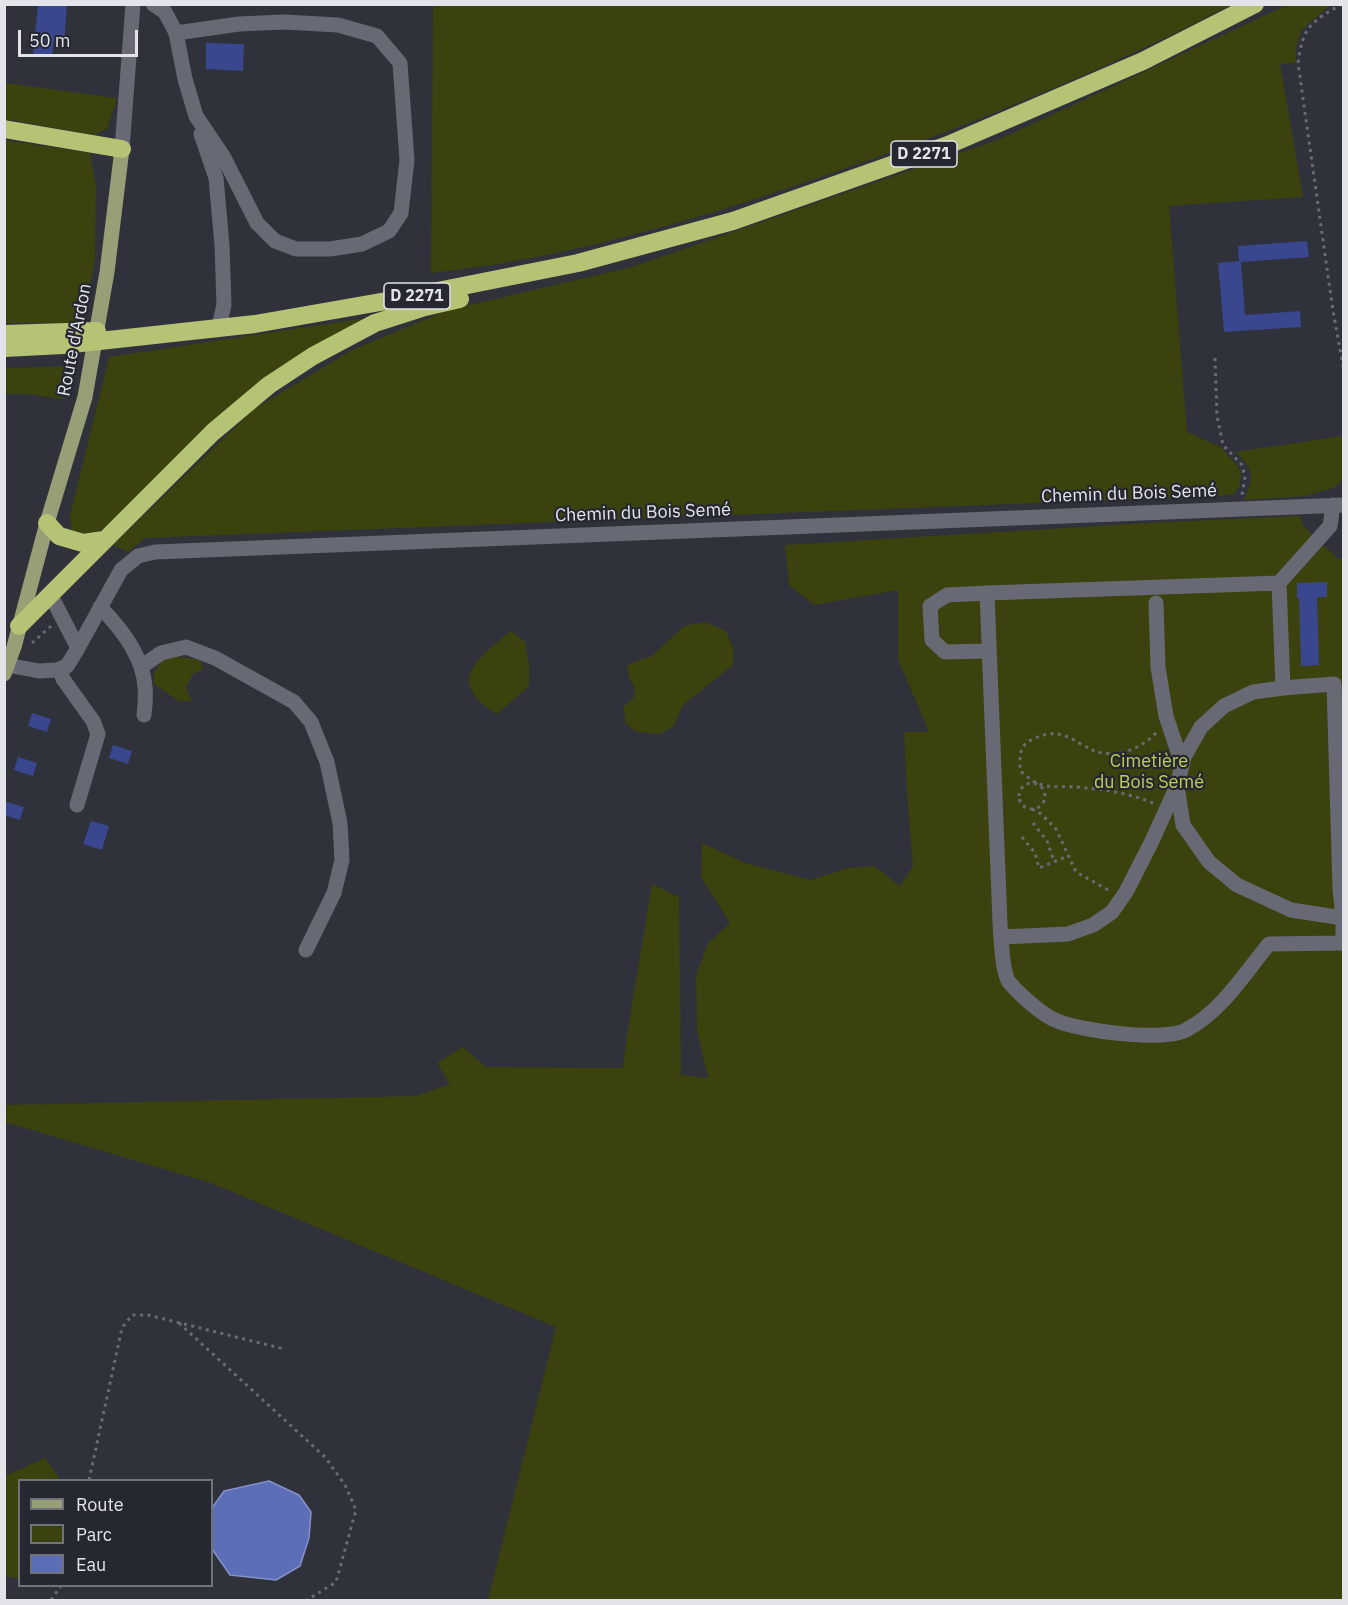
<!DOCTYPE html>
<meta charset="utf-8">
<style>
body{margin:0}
#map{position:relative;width:1348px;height:1605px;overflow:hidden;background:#2f323b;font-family:"IBM Plex Sans",sans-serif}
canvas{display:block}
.frame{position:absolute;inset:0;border:6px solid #e2e4ea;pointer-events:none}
.legend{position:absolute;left:18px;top:1479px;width:195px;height:108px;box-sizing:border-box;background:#252831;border:2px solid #71737b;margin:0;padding:8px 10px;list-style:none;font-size:18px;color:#e2e4ea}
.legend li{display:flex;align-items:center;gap:12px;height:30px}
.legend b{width:30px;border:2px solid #71737b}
.scale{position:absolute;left:18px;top:30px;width:120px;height:27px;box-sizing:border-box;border:3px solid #e2e4ea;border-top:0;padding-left:8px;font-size:18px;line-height:21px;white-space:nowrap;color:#e2e4ea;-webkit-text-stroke:4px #252831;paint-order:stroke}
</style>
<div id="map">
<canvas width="1348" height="1605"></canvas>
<div class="frame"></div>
<ul class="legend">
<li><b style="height:8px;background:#969f75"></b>Route</li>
<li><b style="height:16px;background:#3b420d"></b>Parc</li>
<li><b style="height:16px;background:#5d6eb8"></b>Eau</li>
</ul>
<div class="scale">50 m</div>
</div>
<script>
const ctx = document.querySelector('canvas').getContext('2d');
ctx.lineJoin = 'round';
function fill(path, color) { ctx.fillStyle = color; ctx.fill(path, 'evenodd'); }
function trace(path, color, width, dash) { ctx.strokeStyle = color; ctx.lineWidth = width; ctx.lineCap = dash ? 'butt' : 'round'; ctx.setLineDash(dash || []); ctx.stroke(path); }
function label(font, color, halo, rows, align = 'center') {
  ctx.font = font + ' "IBM Plex Sans",sans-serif'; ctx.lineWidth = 4.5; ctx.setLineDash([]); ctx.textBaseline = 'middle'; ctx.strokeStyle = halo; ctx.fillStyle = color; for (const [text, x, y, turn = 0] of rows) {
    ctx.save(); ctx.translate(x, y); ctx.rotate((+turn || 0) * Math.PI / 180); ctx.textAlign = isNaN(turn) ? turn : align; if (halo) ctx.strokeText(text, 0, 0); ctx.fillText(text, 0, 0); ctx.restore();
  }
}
fill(new Path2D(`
 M433 5V4L1231 5C1204 18 1177 33 1150 45 1039 97 925 142 809 181 686 223 560 259 431 273Z
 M1287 5H1330L1302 30 1296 47V63L1280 64 1303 197 1169 206 1187 432 1221 447 1235 463 1241 472 1240 485 1234 494 1210 497 1163 498 145 538 128 552 113 545 254 409 352 350 448 310 632 267 1000 139Z
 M4 83H5L117 98 107 129 94 135 5 119Z
 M4 140 90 153 96 186 95 259 82 323H5Z
 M366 318 298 359 114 522C94 535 95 535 72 532L70 515 109 357Z
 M72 366 61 399 27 394H5V368Z
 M1343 436V478L1335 487 1306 496 1244 500C1254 477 1255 470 1235 452Z
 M1300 516 1303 526 1338 559H1343V1600H488L556 1327 211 1183 5 1122 4 1105 416 1096 450 1084 437 1063 463 1047 486 1067 623 1068 626 1041 652 884 679 897 681 1075 708 1078 697 1030 696 976 708 943 730 923 701 877 702 843 745 863 810 880 848 868 874 866 900 886 913 866 907 795 904 732H929L898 659V590L814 605 789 585 785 545 1147 523Z
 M705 622 726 631 733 648V665L683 705 673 727 659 734 637 732 625 723 624 706 634 698 635 688 629 678 627 666 636 661 652 656 684 626Z
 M511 631 525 642 529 664V686L497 714C487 708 472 697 469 684 465 665 498 642 511 631Z
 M172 656 200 660 203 669 193 674 186 687 190 698 194 701H179L154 684V673L163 659Z
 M45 1458 59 1477 58 1480H20L19 1579 5 1576V1476Z`), '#3b420d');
const water = new Path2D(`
 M269 1481 299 1495 311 1512 309 1538 300 1566 276 1580 230 1575 212 1549V1508L224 1491Z`);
fill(water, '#5d6eb8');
trace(water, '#8591c7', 1.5);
fill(new Path2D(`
 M38 4H67L64 43 54 41 52 56 33 54Z
 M206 43 244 44 243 71 206 69Z
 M1307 241 1309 257 1241 262 1245 315 1300 311 1301 327 1224 332 1218 263 1239 261 1238 246Z
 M1327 582V597H1317L1319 665 1301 666 1299 598H1297V583Z
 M32 713 51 719 47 732 28 726Z
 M113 745 132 751 128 764 109 758Z
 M18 757 37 763 33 776 14 770Z
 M4 801 24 807 20 820 4 815Z
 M91 821 109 826 102 850 83 844Z`), '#3a468d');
trace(new Path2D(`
 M1342 4C1311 22 1303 26 1298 63L1333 311 1344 371
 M1215 358 1217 416 1223 445 1242 465 1245 477 1242 495
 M32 643 51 626
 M1019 796a13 13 0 1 1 26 0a13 13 0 1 1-26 0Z
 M1153 803C1129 793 1102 789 1076 787 1065 786 1053 788 1043 785 1034 784 1027 776 1020 771 1020 756 1018 746 1033 739 1053 730 1063 733 1081 744 1089 748 1094 752 1102 753 1123 756 1143 747 1157 732
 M1032 809 1041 814 1056 829 1076 872 1110 891
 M1033 823 1047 841 1054 861
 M1022 837 1035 853 1039 868 1068 856
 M179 1323 325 1457 345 1485 356 1510 336 1582 307 1600
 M89 1480 122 1328 132 1315H148L284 1349
 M51 1600 61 1586`), '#696c74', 3, [3, 4.5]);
trace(new Path2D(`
 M153 4 165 12 175 31 176 33 185 79 196 116 223 156 257 223 275 241 296 249H330L362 244 389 231 401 213 407 160 400 63 377 36 338 25 284 22 239 24 176 33
 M201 134 216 178 222 245 224 305 219 326
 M122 149 133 4
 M1279 583 1283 688 1334 684 1340 889 1343 918V943L1269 944C1244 974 1221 1012 1186 1030 1164 1042 1078 1031 1055 1020 1041 1014 1019 994 1009 982 1002 972 1001 937 1000 923L987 593Z
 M1279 583 1330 526 1333 505
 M987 593 947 595 930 606 932 640 945 652 988 651
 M50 594 78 648
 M1156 603 1158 667 1166 716 1182 764
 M100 607C121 628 143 656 145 687 146 696 145 706 144 715
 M7 665 39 671 57 670 67 666 78 648 121 570 138 556 155 552 1344 505
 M141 667 161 653 186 647 215 658 294 702 311 722 327 762 340 823 342 860 334 893 306 950
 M60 669 63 679 93 721 98 734 77 805
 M1283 688 1253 692 1224 706 1201 727 1184 757 1177 786 1183 825 1209 862 1237 885 1291 910 1343 918
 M1001 937 1068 934 1093 925 1112 912 1126 892 1151 843 1177 786`), '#676a75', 15);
trace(new Path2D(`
 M4 674 14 647 47 523 85 397 107 272 122 149`), '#969f75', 15);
trace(new Path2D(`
 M4 129 122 149
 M4 334 97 331
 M4 348 63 345 255 324 392 300 578 263 733 221 948 145 1143 61 1255 4
 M47 523 59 536 83 543 104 540
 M19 626 213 432 269 385 313 356 375 323 425 307 460 299`), '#b5c375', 18);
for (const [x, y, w] of [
 [924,154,66],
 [417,296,66]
]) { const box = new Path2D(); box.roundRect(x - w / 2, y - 13, w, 26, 4.5); ctx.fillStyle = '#252831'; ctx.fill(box); trace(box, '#e2e4ea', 1.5); }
label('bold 16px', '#e2e4ea', null, [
 ["D 2271",924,154],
 ["D 2271",417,296]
]);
label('18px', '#e2e4ea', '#252831', [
 ["Route d'Ardon",75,340,-79],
 ["Chemin du Bois Semé",1129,494,-2],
 ["Chemin du Bois Semé",643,513,-2]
]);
label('18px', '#bdcf56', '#252831', [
 ["Cimetière",1149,762],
 ["du Bois Semé",1149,783]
]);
</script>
